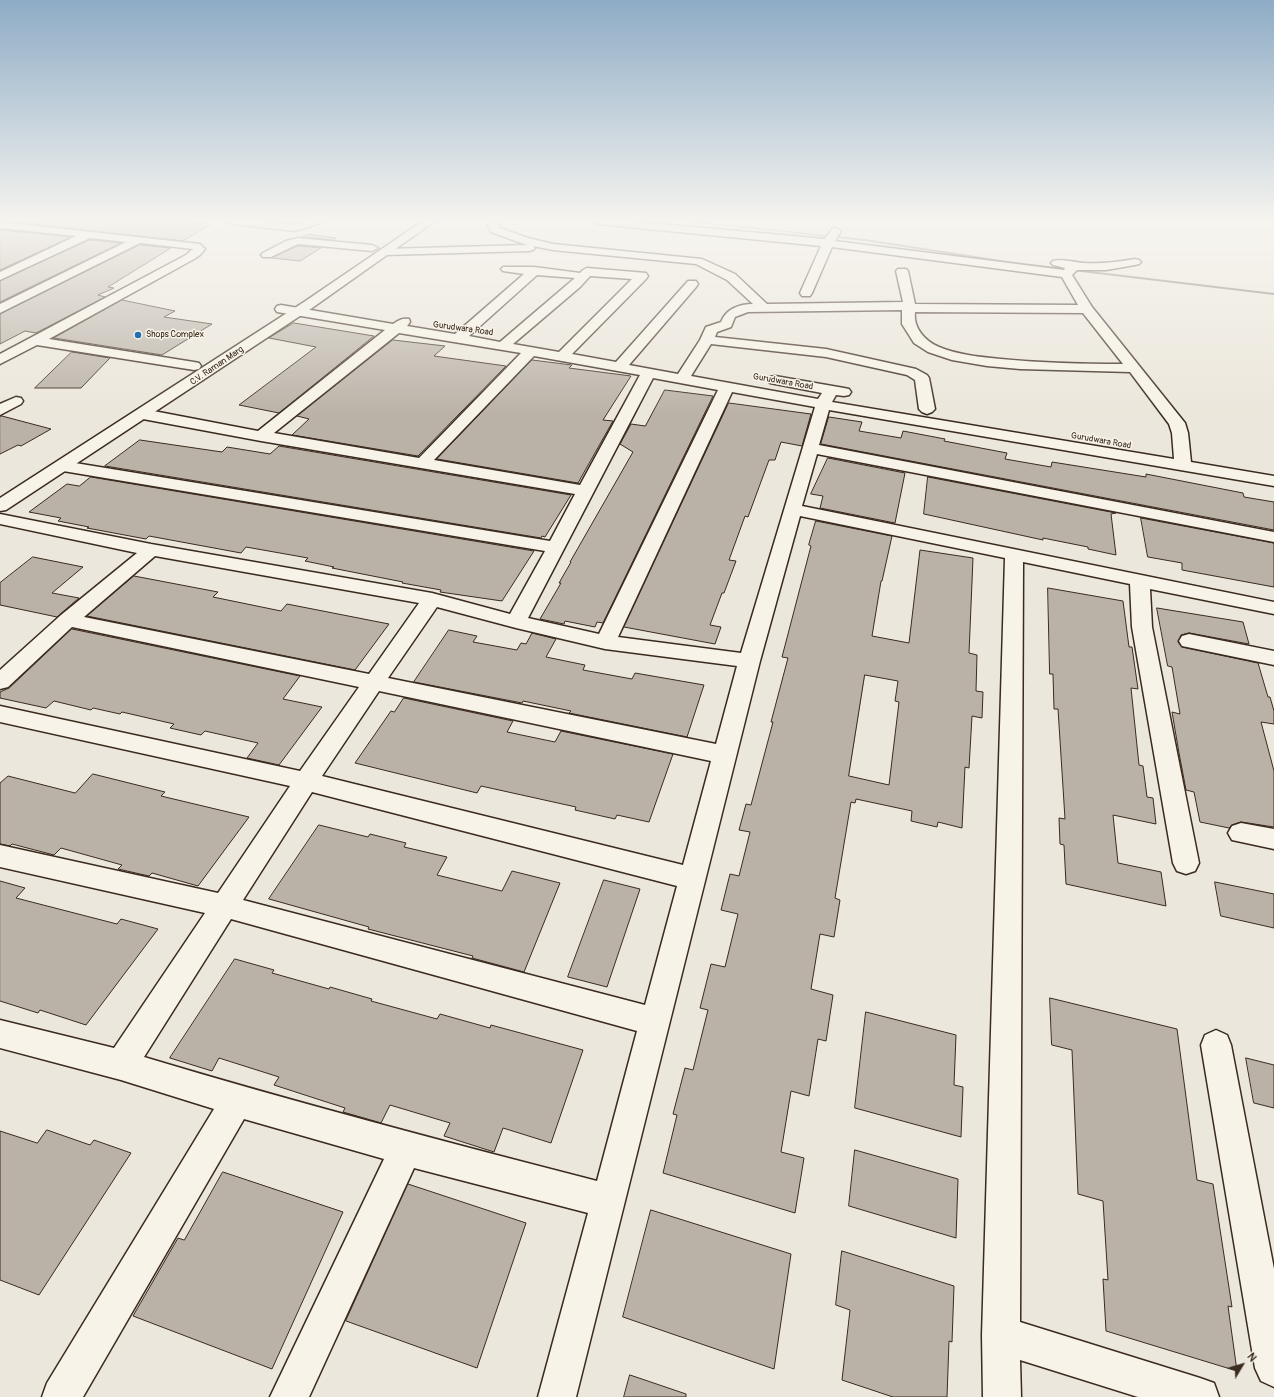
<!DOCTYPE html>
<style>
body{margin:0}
#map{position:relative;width:1274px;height:1397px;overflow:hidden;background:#ece7dc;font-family:Pangolin,sans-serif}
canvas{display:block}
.north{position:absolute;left:1222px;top:1345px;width:40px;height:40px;-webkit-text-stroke:3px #f7f3e8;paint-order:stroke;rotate:52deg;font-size:11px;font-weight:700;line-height:16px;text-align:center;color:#3b2a1e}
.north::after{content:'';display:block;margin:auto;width:14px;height:18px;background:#3b2a1e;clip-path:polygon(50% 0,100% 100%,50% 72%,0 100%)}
</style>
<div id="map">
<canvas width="1274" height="1397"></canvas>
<div class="north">N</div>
</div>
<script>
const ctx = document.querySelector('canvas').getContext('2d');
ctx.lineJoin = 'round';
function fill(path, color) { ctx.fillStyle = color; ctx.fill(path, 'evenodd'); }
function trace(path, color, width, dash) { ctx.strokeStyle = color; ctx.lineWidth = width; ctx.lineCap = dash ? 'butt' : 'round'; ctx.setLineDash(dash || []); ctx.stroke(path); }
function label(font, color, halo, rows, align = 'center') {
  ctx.font = font + ' Pangolin,sans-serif'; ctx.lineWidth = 3; ctx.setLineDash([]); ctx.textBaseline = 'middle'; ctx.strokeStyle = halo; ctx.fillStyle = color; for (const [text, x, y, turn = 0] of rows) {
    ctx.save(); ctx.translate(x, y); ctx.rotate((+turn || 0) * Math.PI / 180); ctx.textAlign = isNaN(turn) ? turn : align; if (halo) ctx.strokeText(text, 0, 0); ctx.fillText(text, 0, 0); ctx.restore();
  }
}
fill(new Path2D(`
 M681 221H690L865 239 1014 262 1274 293V295L1014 264 865 241Z`), '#7c7064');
const building = new Path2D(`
 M17 221H184L211 224 183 241 14 222Z
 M0 230 71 237 0 270Z
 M307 234 336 238 333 240 303 237Z
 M90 240 121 243 0 302V281Z
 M140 245 171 248 108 287 114 288 98 295 105 297 36 333 25 331 0 344V314Z
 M298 246 321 248 300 261 272 258Z
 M122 300 175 311 164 317 212 324 162 355 54 338Z
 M294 323 374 336 279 413 239 405 316 347 269 338Z
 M393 340 445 346 434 356 506 366 418 456 292 435 309 419 297 416Z
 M72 352 110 358 81 388H35Z
 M532 360 572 365 569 368 631 376 603 420 613 421 578 483 437 459Z
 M665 390 713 396 603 623 597 622 595 627 565 621 564 624 540 619 561 583H559L571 562H570L633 452 620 444 631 424 645 426Z
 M729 403 811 414 802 446 781 442 775 460H769L748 517 745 516 729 560 736 561 724 593H722L710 625 721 627 715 644 624 627Z
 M0 416H2L51 429 21 446 18 445 0 454Z
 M829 417 862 422 859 431 901 438 903 431 945 439 944 441 1007 453 1005 459 1051 467 1052 462 1146 477V474L1243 493 1244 497 1274 502V530L821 444Z
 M140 440 222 452 227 447 270 454 279 446 571 495 545 537 542 536 541 538 105 466Z
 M828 458 905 473 895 523 820 508 823 496 811 494Z
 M91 477 534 551 502 601 440 592 441 590 402 583 403 582 332 568 334 567 305 561 308 558 246 547 241 553 149 536 146 539 87 528 89 527 58 521 61 518 29 512 67 484 79 486Z
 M928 477 1116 513 1111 514 1116 555 1088 549V547L1043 538V540L924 514Z
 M1141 518 1274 543V587L1182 570V563L1148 557Z
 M816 521 892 536 882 581H881L872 636 909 643 920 550 973 558 969 653 977 655 976 691 983 692 982 718 972 716 969 768 965 767 962 828 938 822 937 827 911 821 912 811 856 799 855 803 851 802 835 898 840 900 834 937 820 934 811 989 833 995 826 1041 818 1039 809 1096 791 1091 781 1152 804 1158 795 1213 663 1173 677 1115 673 1114 685 1068 693 1070 708 1010 700 1008 711 964 725 967 738 914 721 910 730 874 739 876 750 832 739 830 746 804 751 805 773 722H771L788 658 782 657 811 546 809 545ZM865 675 898 681 895 701 899 702 889 785 849 776Z
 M33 557 83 567 52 593 79 598 57 617 0 605V583Z
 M134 576 218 592 213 597 281 611 287 604 389 624 355 670 87 616Z
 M1048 588 1123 601 1129 647H1132L1138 689 1131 688 1139 765 1143 766 1147 797 1153 798 1156 824 1113 815 1118 863 1161 872 1166 906 1066 884 1064 845 1060 844 1059 818 1065 819 1058 709H1054L1053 674H1050Z
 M1157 608 1243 622 1249 644 1189 633 1181 635 1178 642 1182 647 1258 663 1268 697H1270L1274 711V724L1261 722 1274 771V827L1241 822 1232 825 1229 828 1200 822 1194 792 1186 790 1179 753 1172 712 1180 714 1172 667 1168 666Z
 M72 629 300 676 283 699 322 707 279 765 247 758 258 743 205 731 201 735 170 728 174 724 122 712 120 714 93 708 91 710 54 701 46 708 0 698V692L9 688Z
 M449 630 477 636 473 642 517 650 521 643 526 644 532 633 556 639 546 657 585 665 583 670 632 679 635 673 704 685 687 737 569 713 571 711 523 701 522 703 414 682Z
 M404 698 513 721 507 732 555 742 561 731 673 754 649 822 617 815 615 819 575 810 576 807 481 786 477 793 355 763 391 711 394 712Z
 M93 774 165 792 161 796 249 817 198 886 152 873 149 876 118 869 122 865 61 848 54 855 12 844 10 846 0 844V783L8 776 75 793Z
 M319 825 368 837 370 834 406 843 404 847 447 857 437 875 502 891 512 871 560 883 524 972 472 958 473 956 368 929 369 927 269 899Z
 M604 880 640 889 607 987 568 977Z
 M0 881 25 888 16 898 117 924 121 919 158 929 86 1025 40 1010 38 1013 0 1001Z
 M1215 882 1274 894V928L1221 916Z
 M235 959 274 970 272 973 329 989 330 987 372 999 371 1001 437 1019 440 1014 490 1028 491 1025 583 1050 551 1143 503 1128 494 1152 444 1136 450 1123 390 1105 381 1123 343 1112 345 1108 274 1085 279 1077 219 1058 212 1071 170 1058Z
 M1050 998 1177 1029 1197 1180 1213 1184 1232 1307 1228 1306 1237 1371 1106 1331 1103 1279 1108 1280 1103 1201 1078 1194 1072 1050 1052 1045Z
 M866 1012 956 1035 954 1085 963 1087 961 1137 855 1108Z
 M1246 1058 1274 1065V1108L1254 1103Z
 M47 1130 90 1145 94 1140 131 1153 39 1295 0 1280V1131L37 1143Z
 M855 1150 958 1179 956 1238 849 1206Z
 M223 1172 343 1212 272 1369 133 1316 178 1238 184 1240Z
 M408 1184 526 1223 477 1368 346 1321Z
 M651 1210 791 1254 774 1369 623 1317Z
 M842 1251 954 1286 952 1342 949 1341 947 1397H893L842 1380 850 1310 836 1305Z
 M630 1375 686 1394V1397H624Z`);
fill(building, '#bab2a7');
trace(building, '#3b2a1e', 1);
const minor = new Path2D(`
 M227 221H258L294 225 306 221H321L320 223 295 231 232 224Z
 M490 221H500L498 225 500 228 528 238 553 244 702 259 735 274 767 304 903 302 896 271 898 269H906L908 271 915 304 1078 305 1062 277 832 247 812 293 810 296H802L800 293 821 246 597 224 592 221H627L825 239 832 229 836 228 841 231 835 241 1064 270 1065 268 1053 265 1051 263 1053 261C1062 258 1075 263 1084 263 1101 264 1118 262 1135 259L1139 260 1141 262 1139 264 1135 265 1106 270H1077L1072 275 1092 307 1185 423 1188 433 1191 462 1274 476V486L829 410 819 445 1274 532V542L817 454 802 506 1274 602V614L1150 589 1152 627 1199 863 1195 871 1186 874 1177 871 1173 863 1132 627 1130 584 1023 562 1020 1322 1200 1378 1214 1383 1219 1397H1138L1020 1360 1021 1397H983L982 1335 1005 558 800 516 760 661 576 1397H538L588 1213 414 1168 309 1397H270L384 1159 244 1119 83 1397H42L47 1383 214 1109 121 1080 0 1048V1020L114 1048 205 913 0 867V845L218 893 290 786 0 722V706L300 771 359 687 72 627 8 687 0 689V670L61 615 137 553 0 524V514L151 544 432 593 510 614 545 551 63 471 57 469 55 466 57 463 63 461 550 541 575 494 261 441 143 419 138 417 135 414 138 411 143 409 258 431 385 330 277 312 275 309 277 306 281 305 393 324C399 320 402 318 409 319L410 322 407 326 455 334 524 274 503 271 501 269 503 267H534L580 273 583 270 587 268 646 273 648 276 646 279 572 354 616 362 688 281H696L698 284 696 287 629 365 678 374 700 340 706 327 721 322C726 309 739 304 753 304L727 280 696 264 553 250 533 246 535 248 533 250 529 251 385 255 379 252 385 249 527 245 491 232 488 225ZM537 275 575 278 500 342 469 336ZM590 276 632 279 559 352 513 344 580 287ZM902 310V324L914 343 928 352 952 360 987 366 1020 369 1130 372 1169 424 1172 433 1174 459 832 402 836 395 844 396 849 395 851 392 849 389 844 388 775 376 770 377 768 380 770 383 822 393 818 399 691 376 711 344 826 357 907 375 915 380 919 409 922 412 927 414 932 412 935 409 929 378 927 375 916 369 826 349 715 337 717 332 731 327 735 317 748 312ZM915 312 1083 313 1123 364C1082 364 1042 363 1001 359 981 357 958 355 939 347 925 341 913 328 915 312ZM399 333 521 353 419 458 274 433ZM534 356 640 375 580 485 434 460ZM653 378 718 390 599 634 528 618ZM732 392 815 407 741 653 618 637ZM155 556 419 603 369 674 84 617ZM437 607 516 628 605 649 737 666 716 744 388 678ZM379 691 711 761 683 865 322 776ZM312 792 677 886 645 1005 243 900ZM231 919 637 1031 597 1181C445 1142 294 1102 144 1057Z
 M0 222 200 244 205 249 200 255 194 259 49 339 194 362 199 363 201 366 199 369 194 370 37 345 0 364V354L186 255 193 249 140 243 0 313V304L126 242 90 238 0 280V272L76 236 0 228Z
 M298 238 372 245 378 248 372 251 298 244 271 257H263L261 255 263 253 286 241Z
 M16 397 21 398 23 401 21 404 0 415V404Z
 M1189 634 1274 651V665L1182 646 1179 641 1182 636Z
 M1241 823 1274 829V849L1232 840 1228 833 1232 826Z
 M1216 1030 1227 1035 1231 1045 1274 1269V1387L1261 1381 1255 1368 1201 1045 1205 1035Z`);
const secondary = new Path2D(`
 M423 221H435L312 308 6 510 0 511V498L304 302Z`);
trace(minor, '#3b2a1e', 3);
trace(secondary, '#3b2a1e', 3);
fill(minor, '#f7f3e8');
fill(secondary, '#f7f3e8');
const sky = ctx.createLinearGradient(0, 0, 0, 416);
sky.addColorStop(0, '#8eacc6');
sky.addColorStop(0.53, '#f6f4ef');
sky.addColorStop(1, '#f6f4ef00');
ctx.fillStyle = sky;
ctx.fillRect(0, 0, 1274, 416);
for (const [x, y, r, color] of [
 [138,335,4,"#1f6fb2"]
]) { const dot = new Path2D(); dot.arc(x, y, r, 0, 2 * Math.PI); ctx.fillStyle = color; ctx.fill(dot); trace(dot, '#f7f3e8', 1.5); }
label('9px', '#3b2a1e', '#f7f3e8', [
 ["Gurudwara Road",463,329,8],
 ["C.V. Raman Marg",217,366,-34],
 ["Gurudwara Road",783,382,10],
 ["Gurudwara Road",1101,441,10]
]);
label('9px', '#3b2a1e', '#f7f3e8', [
 ["Shops Complex",146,335]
], 'left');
</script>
